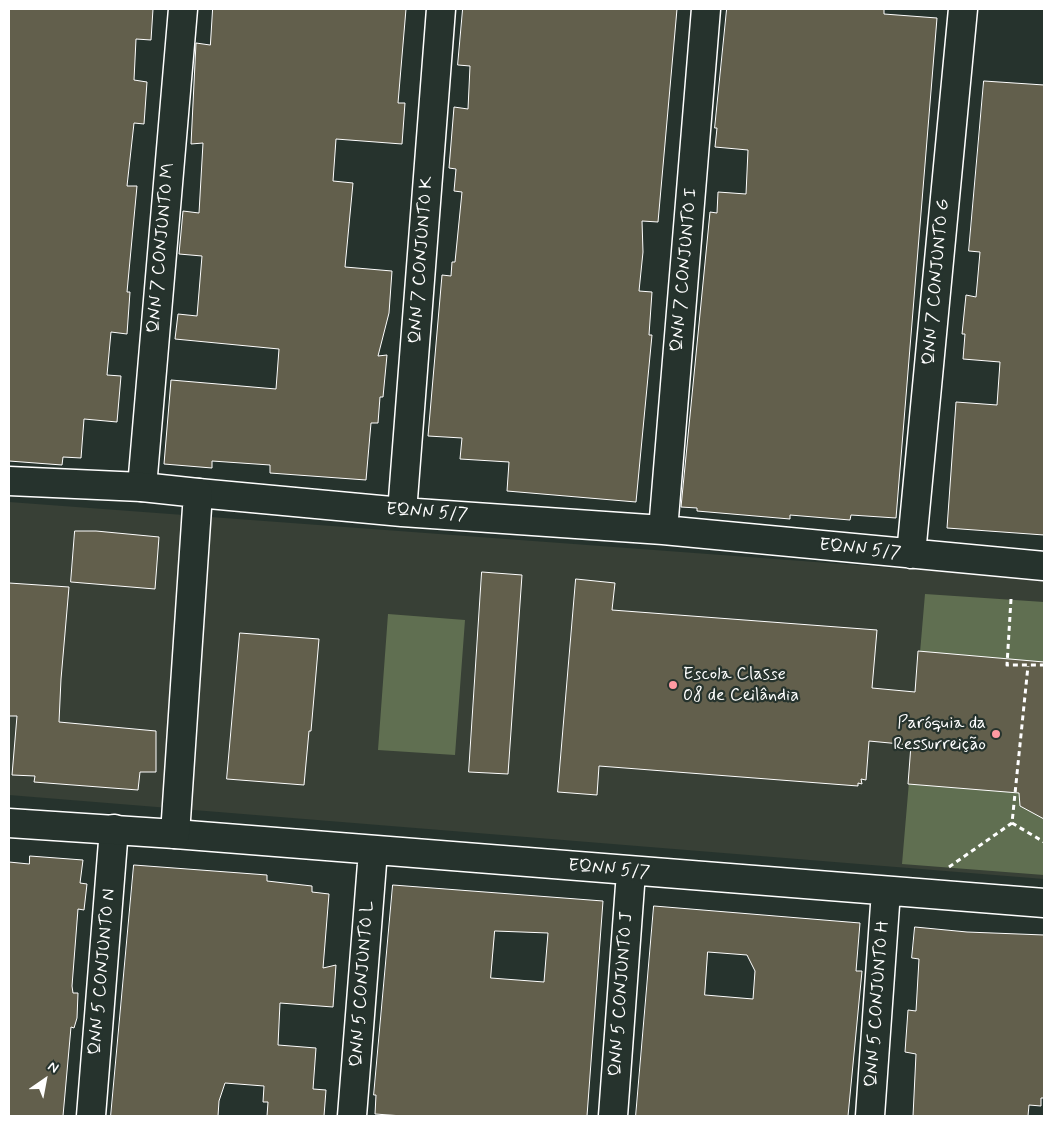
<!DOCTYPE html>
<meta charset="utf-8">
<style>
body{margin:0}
#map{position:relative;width:1053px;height:1125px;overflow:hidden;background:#26332d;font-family:Mynerve,sans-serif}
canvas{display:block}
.frame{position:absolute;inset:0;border:10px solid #fff;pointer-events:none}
.north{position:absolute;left:20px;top:1055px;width:50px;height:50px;-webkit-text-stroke:4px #26332d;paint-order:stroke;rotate:33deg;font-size:14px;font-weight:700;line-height:20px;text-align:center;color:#fff}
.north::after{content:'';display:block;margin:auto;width:18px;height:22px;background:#fff;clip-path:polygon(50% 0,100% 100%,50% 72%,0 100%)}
</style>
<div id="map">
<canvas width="1053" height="1125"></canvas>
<div class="frame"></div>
<div class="north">N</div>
</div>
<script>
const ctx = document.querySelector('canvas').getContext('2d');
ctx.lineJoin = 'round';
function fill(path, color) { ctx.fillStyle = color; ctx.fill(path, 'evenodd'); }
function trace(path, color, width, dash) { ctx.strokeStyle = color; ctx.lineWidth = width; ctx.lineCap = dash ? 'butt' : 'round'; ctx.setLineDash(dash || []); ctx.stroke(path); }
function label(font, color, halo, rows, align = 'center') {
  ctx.font = font + ' Mynerve,sans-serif'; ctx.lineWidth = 4.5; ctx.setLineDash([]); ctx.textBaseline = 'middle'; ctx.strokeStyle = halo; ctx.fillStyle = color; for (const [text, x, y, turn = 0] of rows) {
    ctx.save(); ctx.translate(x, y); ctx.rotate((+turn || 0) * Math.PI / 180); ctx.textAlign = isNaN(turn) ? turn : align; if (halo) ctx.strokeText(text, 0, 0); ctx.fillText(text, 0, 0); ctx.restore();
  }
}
fill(new Path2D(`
 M9 502 1044 579V879L9 795Z`), '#384036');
fill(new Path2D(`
 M925 594 1044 602V875L902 864Z
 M388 614 465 620 455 755 378 750Z`), '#606f51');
const building = new Path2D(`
 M9 9H153L151 40 136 39 134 80 147 82 144 124 134 123 127 186H137L127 292H130L127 334 111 332 107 375 121 376 117 422 84 419 81 458 63 457 62 465 9 461Z
 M213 9H406L398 103H405L402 144 336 139 333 181 353 183 345 267 392 271 389 313 378 356 387 355 383 397H380L378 423H371L366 480 270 473V465L212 461V468L164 464 171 380 276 389 279 349 175 339 178 314 197 316 202 256 179 254 183 211 199 213 203 143 191 144 196 43 210 45Z
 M463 9H677L658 222 642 221 643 252 639 291 652 292 649 335H652L636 502 507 491 509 462 460 459 462 438 428 436 442 275 451 276 452 262H455L462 192 454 191 456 169 449 168 454 107 468 109 470 66 458 65Z
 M727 9H884V14L937 18 896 518 851 515 850 520 790 515V519L697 511V508L681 507 710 212 717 213 718 192 746 194 748 150 715 147 717 128H715Z
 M984 81 1044 85V535L947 528 956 402 997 405 1000 362 963 359 965 334H962L966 295 976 297 980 252 969 251Z
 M75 531H96L159 537 155 589 71 582Z
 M482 572 522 575 508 774 469 772Z
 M576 579 615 583 612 610 877 630 872 688 915 692 918 651 1044 662V819L1020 806 1019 793 908 784 911 745 869 741 866 780 861 779 862 784 858 783V786L599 766 597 795 558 792Z
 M9 583 69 587 61 679 59 722 156 731V772H140L138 790 34 782 35 776 12 775 17 716H9Z
 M240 633 319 639 311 731H309L304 785 227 779Z
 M30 856 83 860 80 883 87 884 84 910 78 909 72 986 73 993H78L77 1018 74 1028 71 1027 63 1116H9V862L29 864Z
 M134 865 267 875V881L312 886V892L329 894 323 968 336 965 333 1007 280 1003 278 1045 316 1048 313 1089 326 1090 324 1116H267L268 1102H263L264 1086 225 1083 219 1101 218 1116H111Z
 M393 885 603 901 587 1116H403L375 1114 376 1095H374ZM495 931 548 933 544 982 491 978Z
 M654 906 860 923 856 971H862L848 1116H636ZM708 952 747 955 755 971 753 999 705 995Z
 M915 927 967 932 1044 935V1098H1041V1106L1029 1105 1028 1116H913L916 1054 905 1052 908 1010 916 1011 919 959 912 958Z`);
fill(building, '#625f4c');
trace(building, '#fff', 1);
const street = new Path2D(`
 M142 487 183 9
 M198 493 402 512 663 530 1044 566
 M402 512 441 9
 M663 530 706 9
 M911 554 963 9
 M175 834 1044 903
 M91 1116 114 829
 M352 1116 373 851
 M613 1116 631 872
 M870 1116 886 891`);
const secondary = new Path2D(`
 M9 481 142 487 198 493 175 834 9 823`);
trace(street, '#fff', 31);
trace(secondary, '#fff', 31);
trace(new Path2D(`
 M1011 599 1007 665H1044
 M1012 823 1044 842
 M949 867 1012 823 1028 666`), '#fff', 3, [5, 4]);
trace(street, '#26332d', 28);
trace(secondary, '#26332d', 28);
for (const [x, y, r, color] of [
 [673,685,5,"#ff9aa2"],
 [996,734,5,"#ff9aa2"]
]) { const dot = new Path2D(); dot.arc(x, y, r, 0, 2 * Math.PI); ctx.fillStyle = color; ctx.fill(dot); trace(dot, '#26332d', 2); }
label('18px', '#fff', '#26332d', [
 ["QNN 7 CONJUNTO M",162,248,-85],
 ["QNN 7 CONJUNTO K",422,260,-86],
 ["QNN 7 CONJUNTO I",685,270,-85],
 ["QNN 7 CONJUNTO G",937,282,-85],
 ["EQNN 5/7",427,513,4],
 ["EQNN 5/7",860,550,6],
 ["EQNN 5/7",609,870,5],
 ["QNN 5 CONJUNTO N",103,972,-85],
 ["QNN 5 CONJUNTO L",363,984,-86],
 ["QNN 5 CONJUNTO J",622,994,-86],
 ["QNN 5 CONJUNTO H",878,1004,-86]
]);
label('18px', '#fff', '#26332d', [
 ["Escola Classe",683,675],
 ["08 de Ceilândia",683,696],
 ["Paróquia da",986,724,"right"],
 ["Ressurreição",986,745,"right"]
], 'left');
</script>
